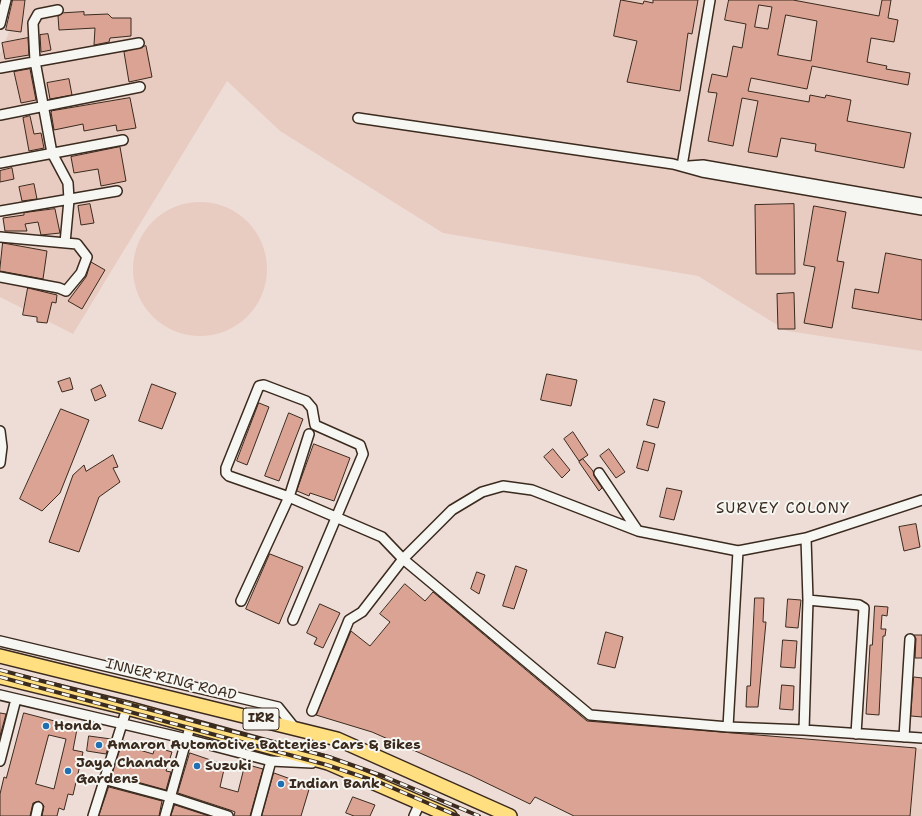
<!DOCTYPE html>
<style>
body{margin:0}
canvas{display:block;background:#eeddd6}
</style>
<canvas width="922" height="816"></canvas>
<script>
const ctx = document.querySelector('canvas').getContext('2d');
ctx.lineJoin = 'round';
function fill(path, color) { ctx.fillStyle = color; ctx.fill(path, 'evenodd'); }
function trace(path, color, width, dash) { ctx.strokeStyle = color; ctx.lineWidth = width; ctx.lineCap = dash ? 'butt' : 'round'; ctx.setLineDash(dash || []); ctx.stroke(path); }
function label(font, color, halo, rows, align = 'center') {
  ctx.font = font + ' "Shantell Sans",sans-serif'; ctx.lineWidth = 4; ctx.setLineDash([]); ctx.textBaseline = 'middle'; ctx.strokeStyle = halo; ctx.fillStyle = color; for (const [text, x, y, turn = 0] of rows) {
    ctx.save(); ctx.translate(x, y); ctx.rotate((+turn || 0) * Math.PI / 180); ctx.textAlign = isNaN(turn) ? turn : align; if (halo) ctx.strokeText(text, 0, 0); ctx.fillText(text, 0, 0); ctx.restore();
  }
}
fill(new Path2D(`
 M22 0H922V351L787 331 698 276 443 233 280 131 227 81 73 334 0 297V248L4 230 0 206V54Z
 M133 269a67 67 0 1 1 134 0a67 67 0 1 1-134 0Z
 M916 748 922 749V816H910Z`), '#e8ccc2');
const building = new Path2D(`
 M13 0H25L21 32 6 30Z
 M621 0 643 4 644 1 653 3V0H698L692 34 688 33 680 91 627 82 637 41 614 36Z
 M729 0H793L879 16 882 0H891L888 18 898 20 894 42 871 38 867 62 887 66 886 69 910 73 908 85 812 66 807 89 751 78 748 91 809 102 810 95 825 98 826 95 851 100 847 121 911 133 904 168 815 151 816 144 781 138 777 157 748 152 758 101 742 98 733 146 708 141 717 93 708 92 712 74 727 77 733 46 742 48 746 24 725 20ZM759 5 772 7 768 29 755 27ZM786 15 817 21 811 61 778 55Z
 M84 12V15L108 14 112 18H131V36L110 38 109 42 94 45 95 28 59 30 58 16 63 13Z
 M48 34 51 50 41 52 40 35Z
 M28 38 29 55 5 59 2 43Z
 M146 46 152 77 129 82 124 52Z
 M30 69 36 100 21 103 14 72Z
 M69 79 72 95 50 99 47 83Z
 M130 98 136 128 117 131 116 125 84 131 83 124 54 130 51 112 52 111Z
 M30 116 34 134 41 133 44 148 29 151 23 118Z
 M120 147 126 181 101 186 98 169 74 173 71 157Z
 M12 168 14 179 0 182V171Z
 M34 184 37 199 22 201 19 187Z
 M90 204 94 223 81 225 78 206Z
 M794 204 795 274H756L755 205Z
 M814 206 846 212 837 261 844 262 832 328 804 323 815 267 804 265Z
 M55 209 60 233 41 235 38 222 25 224 27 231H5L3 218 24 215V213Z
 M3 243 47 251 43 279 0 271Z
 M886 253 922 260V320L852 308 855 289 878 293Z
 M91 262 105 270 82 309 68 301 86 277Z
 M28 288 57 295 56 303 52 302 47 323 37 322V317L23 315Z
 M794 293 795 329H778L777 294Z
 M547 374 577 380 571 406 541 400Z
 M70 378 73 389 62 392 58 382Z
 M152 384 176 393 162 429 139 421Z
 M101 385 106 396 95 401 91 390Z
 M654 399 665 402 658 428 647 425Z
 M259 403 269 407 247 465 237 461Z
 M61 409 89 420 60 493 42 511 20 499Z
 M289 413 303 419 279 481 265 476Z
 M573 432 588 455 579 461 564 439Z
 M644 441 655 444 648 471 637 468Z
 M314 444 350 458 334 501 310 493 309 496 297 491Z
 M553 449 570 470 562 478 544 457Z
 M609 449 625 472 616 478 600 456Z
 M113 455 118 467 113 468 120 482 99 497 79 552 49 542 73 475 84 465 86 471Z
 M583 459 593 471 594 476 602 488 599 491 579 462Z
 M667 488 682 491 674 520 660 517Z
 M916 524 920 547 904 551 899 527Z
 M270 554 303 567 279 624 246 609Z
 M516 566 527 570 514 609 503 606Z
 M477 572 485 575 479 594 471 589Z
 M405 584 425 601 433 592 587 721 916 748 910 816H574L535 797 530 804 470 775 372 732 316 715 351 631 370 646 390 622 380 614Z
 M755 598H764L763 622H766L758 707H746L747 686H750Z
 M788 599 801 600 798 628 786 627Z
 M320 604 340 613 323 648 314 644 317 638 307 633Z
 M875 606 888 607 887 616 882 615 881 629H886L885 636H883L879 715 866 714 870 645H872Z
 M606 632 623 637 615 668 598 664Z
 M914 635H922V658H915L916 639Z
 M783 640 797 641 795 668 781 667Z
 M914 677 922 678V717L911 716Z
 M782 685 794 686 793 710 780 709Z
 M0 713 6 714 0 736Z
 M24 713 66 724 65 727 77 729 73 750 83 752 73 795 68 794 64 810 59 808 57 816H42L44 806 39 801 33 803 30 816H0V794L4 777 6 778ZM49 735 66 739 54 789 36 784Z
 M89 736 111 739 106 754 87 751Z
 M123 741 137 744 136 749 153 754 155 747 172 752 166 771 171 772 166 790 112 775Z
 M190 753 225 765 220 787 238 792 245 764 263 769 250 816H234L235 812 230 810 178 793Z
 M274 773 310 786 301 816H262Z
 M109 787 162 801 159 816H99Z
 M353 797 375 805 370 816H354L346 813Z
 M175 805 209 816H171Z`);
fill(building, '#daa393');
trace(building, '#3b2a1e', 1);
const minor = new Path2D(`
 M58 10 38 14 33 23 35 61 52 153 68 183 69 200 65 243
 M0 24 6 0
 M0 68 139 43
 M0 115 140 87
 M358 118 673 164 702 172 922 210
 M0 163 123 140
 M682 166 710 0
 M689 166 703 165 922 203
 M0 211 117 191
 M0 237 77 244 87 257 81 273 66 291 59 288 0 277
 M0 431 2 447 0 463
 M599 473 638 531
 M808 600 859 605 864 608 856 734
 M241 601 289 497 309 434
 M293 620 363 454 360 445 315 425 312 408 306 401 264 385 259 386 226 468V473L229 476 289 497 382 537 403 559 590 715 728 727 804 730 922 738
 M0 641 278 707 294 727
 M0 695 187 739 271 761 312 763
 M312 711 349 620 362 612 403 559 452 510 482 492 503 486 532 490 638 531 738 551 806 538 922 500
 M728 727 738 551
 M804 730 808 600 806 538
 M904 737 910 639
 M0 761 16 699
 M103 779 170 797 228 816
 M36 816 38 807
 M93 816 127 708
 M165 816 190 727
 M256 816 271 761
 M414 816 420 803`);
const highway = new Path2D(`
 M0 656 337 739 510 816
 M0 677 127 708 328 763 450 816`);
trace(minor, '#3b2a1e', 12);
trace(highway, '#3b2a1e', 16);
trace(minor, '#f6f6f2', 9);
trace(highway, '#ffdf80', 13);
const rail = new Path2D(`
 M0 670 329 757 383 776 479 816
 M0 677 327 765 381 783 458 816`);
trace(rail, '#3b2a1e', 4);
trace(rail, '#f6f6f2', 2.5, [8]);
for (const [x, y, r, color] of [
 [46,726,4,"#1f6fb2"],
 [99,745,4,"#1f6fb2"],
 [197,766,4,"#1f6fb2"],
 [68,771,4,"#1f6fb2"],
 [281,784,4,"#1f6fb2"]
]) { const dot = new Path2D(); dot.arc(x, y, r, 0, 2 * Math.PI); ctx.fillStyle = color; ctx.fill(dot); trace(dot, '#f6f6f2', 1.5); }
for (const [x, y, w] of [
 [261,719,36]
]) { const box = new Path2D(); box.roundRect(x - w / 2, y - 11, w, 22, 3); ctx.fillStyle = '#f6f6f2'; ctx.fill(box); trace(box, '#3b2a1e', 1); }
label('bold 13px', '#3b2a1e', null, [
 ["IRR",261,719]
]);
label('14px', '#3b2a1e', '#f6f6f2', [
 ["INNER RING ROAD",171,680,14]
]);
label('bold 14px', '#3b2a1e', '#f6f6f2', [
 ["Honda",54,726],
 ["Amaron Automotive Batteries Cars & Bikes",107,745],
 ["Jaya Chandra",76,763],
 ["Gardens",76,779],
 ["Suzuki",205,766],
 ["Indian Bank",289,784]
], 'left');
ctx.letterSpacing = '1px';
label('15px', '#3b2a1e', '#f6f6f2', [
 ["SURVEY COLONY",783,509]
]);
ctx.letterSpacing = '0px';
</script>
